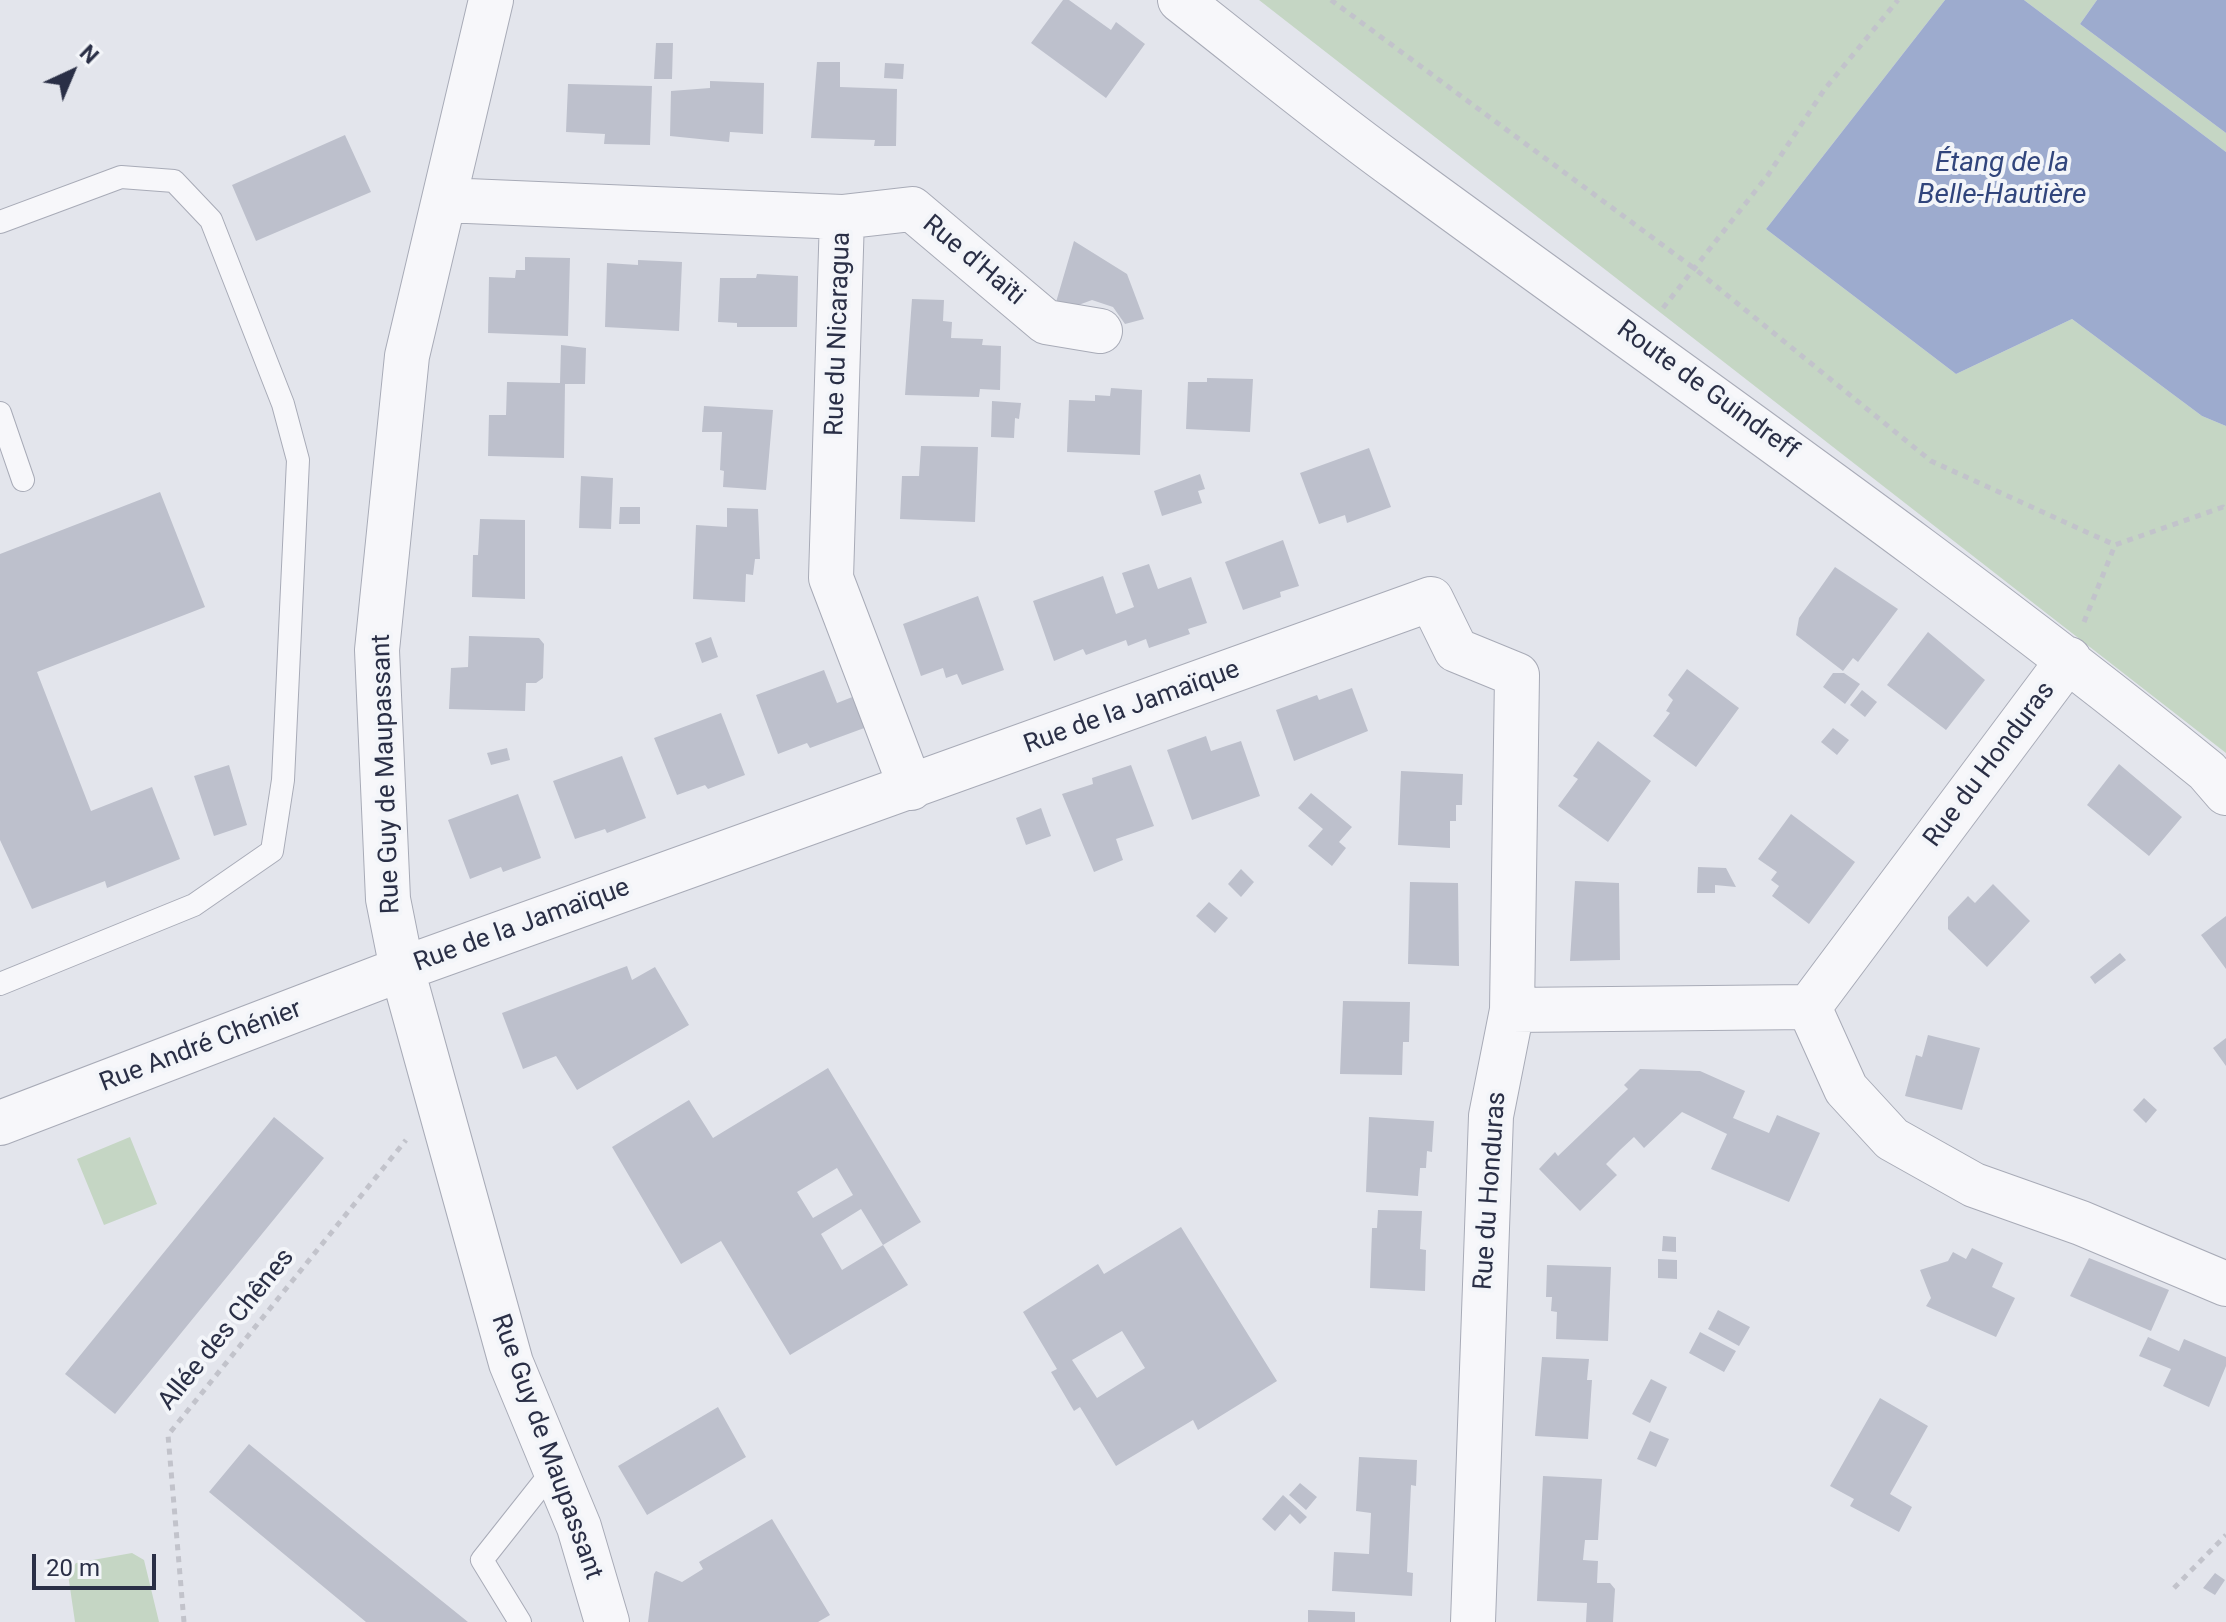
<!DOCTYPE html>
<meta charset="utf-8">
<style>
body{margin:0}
#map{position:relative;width:2226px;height:1622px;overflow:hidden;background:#e3e5ec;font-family:Roboto,sans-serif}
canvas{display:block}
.north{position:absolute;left:32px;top:32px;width:80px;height:80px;-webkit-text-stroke:6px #f3f5f9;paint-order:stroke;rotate:44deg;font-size:22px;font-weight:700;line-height:32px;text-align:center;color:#2a2f46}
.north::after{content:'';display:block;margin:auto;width:28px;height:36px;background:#2a2f46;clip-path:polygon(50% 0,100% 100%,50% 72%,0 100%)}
.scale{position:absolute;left:32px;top:1554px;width:124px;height:36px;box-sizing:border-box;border:4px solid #2a2f46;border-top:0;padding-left:10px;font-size:24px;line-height:28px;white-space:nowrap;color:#2a2f46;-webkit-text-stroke:6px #f3f5f9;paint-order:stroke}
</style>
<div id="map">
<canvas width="2226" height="1622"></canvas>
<div class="north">N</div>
<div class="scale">20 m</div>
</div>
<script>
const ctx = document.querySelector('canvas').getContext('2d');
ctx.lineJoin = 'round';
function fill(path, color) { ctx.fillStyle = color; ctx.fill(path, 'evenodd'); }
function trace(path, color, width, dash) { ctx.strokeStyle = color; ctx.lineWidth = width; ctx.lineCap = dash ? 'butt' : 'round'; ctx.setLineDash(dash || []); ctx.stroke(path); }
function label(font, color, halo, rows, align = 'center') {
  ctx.font = font + ' Roboto,sans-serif'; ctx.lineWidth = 8; ctx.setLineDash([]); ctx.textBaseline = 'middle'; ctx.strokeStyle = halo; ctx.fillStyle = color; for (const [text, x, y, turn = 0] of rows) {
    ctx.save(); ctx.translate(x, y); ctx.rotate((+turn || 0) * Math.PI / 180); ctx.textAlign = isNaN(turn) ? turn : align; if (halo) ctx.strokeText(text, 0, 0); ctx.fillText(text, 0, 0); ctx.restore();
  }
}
fill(new Path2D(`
 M1259 0H1945L1766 229 1956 374 2072 319 2202 416 2226 426V753Z
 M2024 0H2097L2080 24 2226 133V152Z
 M130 1137 157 1204 104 1225 77 1159Z
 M132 1553 144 1560 159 1622H75L68 1574 76 1563Z`), '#c5d6c4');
fill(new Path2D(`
 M1945 0H2024L2226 152V426L2202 416 2072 319 1956 374 1766 229Z
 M2097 0H2226V133L2080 24Z`), '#9dabce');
fill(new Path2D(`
 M1063 0H1069L1111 30 1116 22 1145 44 1106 98 1031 43Z
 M656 43H673L672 79H654Z
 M817 62H840V87L897 89 896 146H874L875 140 811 138Z
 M885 63 904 64 903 79 884 78Z
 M710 81 764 83 763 134 730 132 729 142 670 136 671 91 710 88Z
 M568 84 652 86 650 145 604 144 605 134 566 132Z
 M345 135 371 192 256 241 232 185Z
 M1074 241 1127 274 1144 319 1125 324 1113 307 1092 300 1065 310 1054 309Z
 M525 257 570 258 568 336 488 333 489 277 515 278 516 270H525Z
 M638 260 682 262 679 331 605 327 607 263 638 265Z
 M757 274 798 276 797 327H737V323L718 322 720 278H756Z
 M912 299 944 300 943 321 952 322 951 338 983 339 982 345 1001 346 1000 390 980 389 979 397 905 395Z
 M561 345 586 348 585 384H565L564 458 488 456 489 415H506L507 382 560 383Z
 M1207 378 1253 379 1250 432 1186 429 1188 382H1207Z
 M1111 388 1142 390 1140 455 1067 452 1069 400 1095 401V395L1110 396Z
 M992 401 1021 403 1019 419 1015 418 1014 438 991 437Z
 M704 406 773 410 766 490 723 487 724 471 720 470 722 432H702Z
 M921 446 978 447 975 522 900 519 902 476H919Z
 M1369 448 1391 507 1347 523 1345 515 1319 524 1300 473Z
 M1200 474 1205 489 1198 491 1202 503 1162 516 1154 491Z
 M581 476 613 478 611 529 579 528Z
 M160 492 205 607 37 672 91 811 152 787 180 859 107 888 105 881 32 909 0 840V554Z
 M620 507H640V524H619Z
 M727 508 758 509 760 559H755L753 575 746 574 745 602 693 599 696 525 727 527Z
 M480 519 525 520V599L472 597 473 555H478Z
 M1283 540 1299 586 1280 592 1281 597 1243 610 1225 562Z
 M1149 564 1158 589 1191 577 1207 623 1188 629 1190 634 1149 648 1146 639 1128 646 1126 640 1086 655 1083 649 1054 661 1033 601 1103 576 1116 614 1134 607 1122 573Z
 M1835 567 1898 609 1858 662 1853 658 1843 671 1796 635 1799 618Z
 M978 596 1004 670 962 685 957 674 946 678 943 668 921 676 903 624Z
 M1928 632 1985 680 1946 730 1887 685Z
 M469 636 539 638 544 644 543 678 536 683H526L525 711 449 709 451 668 468 667Z
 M711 637 718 657 702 663 695 643Z
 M1687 669 1739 708 1696 767 1653 736 1670 713 1666 711 1673 700 1668 695Z
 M824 670 837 703 855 696 867 727 810 748 807 743 778 754 756 695Z
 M1833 673H1844L1860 684 1845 704 1823 687Z
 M1352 688 1368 731 1294 761 1276 710 1317 695 1319 700Z
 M1862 690 1877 702 1865 717 1850 705Z
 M721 713 745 775 708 789 705 785 677 795 654 738Z
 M1833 728 1849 740 1837 755 1821 742Z
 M1206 736 1211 751 1241 741 1260 796 1192 820 1167 750Z
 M1598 741 1651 781 1608 842 1558 806 1578 779 1573 776Z
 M507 748 510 760 491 765 487 753Z
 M622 756 646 818 607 833 605 829 575 839 553 781Z
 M2119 764 2182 817 2149 856 2087 805Z
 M229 765 247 825 214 836 194 776Z
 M1131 765 1154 826 1116 839 1123 860 1094 872 1062 794 1093 784 1092 778Z
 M1401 771 1463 774 1462 805H1456V821H1450V848L1398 845Z
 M1311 793 1352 827 1339 842 1346 848 1332 866 1308 846 1323 829 1298 808Z
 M518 794 541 858 503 872 501 867 470 879 448 820Z
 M1041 808 1051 836 1026 845 1016 818Z
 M1791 814 1855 862 1809 924 1772 896 1779 886 1771 880 1777 872 1758 859Z
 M1698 867 1726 868 1736 887 1715 885V893H1697Z
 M1241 869 1254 882 1241 897 1228 884Z
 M1575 881 1619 883 1620 960 1570 961Z
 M1410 882 1458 883 1459 966 1408 964Z
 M1993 884 2030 921 1987 967 1948 929V917L1968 896 1975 903Z
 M1209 902 1228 918 1215 933 1196 916Z
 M2226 916V969L2201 935Z
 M2120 953 2126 960 2095 984 2090 977Z
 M627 966 632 980 655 967 689 1025 577 1090 556 1056 523 1069 502 1013Z
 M1343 1001 1410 1002 1409 1042H1403L1402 1075 1340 1074Z
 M1928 1035 1980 1048 1962 1110 1905 1096 1916 1055 1922 1057Z
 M2226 1038V1066L2213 1048Z
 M828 1068 921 1222 883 1245 908 1285 790 1355 721 1241 681 1264 612 1147 689 1100 713 1138ZM837 1168 853 1195 813 1218 797 1192ZM861 1209 883 1245 842 1270 821 1234Z
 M1640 1069 1700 1071 1745 1091 1733 1118 1769 1133 1777 1115 1820 1133 1789 1202 1711 1169 1727 1134 1682 1112 1644 1148 1634 1137 1620 1150 1606 1164 1617 1175 1580 1211 1539 1169 1555 1152 1558 1156 1628 1089 1624 1085Z
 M2144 1098 2157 1110 2146 1123 2133 1110Z
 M274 1117 324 1158 115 1414 65 1374Z
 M1369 1117 1434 1121 1432 1152 1427 1151 1426 1168H1420L1418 1196 1366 1192Z
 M1378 1210 1422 1211 1420 1249 1426 1250 1425 1291 1370 1288 1372 1228H1377Z
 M1181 1227 1277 1381 1198 1430 1193 1420 1116 1466 1080 1407 1074 1411 1051 1372 1057 1369 1023 1312 1098 1264 1104 1274ZM1122 1331 1145 1368 1097 1398 1072 1360Z
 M1663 1236 1676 1237V1252L1662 1251Z
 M1972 1248 2003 1263 1992 1287 2015 1298 1996 1337 1926 1306 1931 1298 1920 1270 1948 1261 1953 1252 1966 1259Z
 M2089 1258 2169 1290 2151 1331 2070 1296Z
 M1658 1259 1677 1260V1279L1658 1278Z
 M1547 1265 1611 1267 1608 1341 1556 1339 1557 1312 1551 1311 1552 1297H1546Z
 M1718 1310 1750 1327 1739 1346 1708 1329Z
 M1700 1332 1736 1351 1724 1372 1689 1353Z
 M2148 1337 2179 1351 2184 1339 2226 1357V1366L2209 1407 2163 1386 2171 1369 2139 1356Z
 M1542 1357 1589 1359 1587 1380H1592L1588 1439 1535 1436Z
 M1651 1379 1667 1387 1650 1423 1632 1414Z
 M1880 1398 1928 1426 1890 1494 1912 1507 1899 1532 1850 1506 1854 1499 1830 1486Z
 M718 1407 746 1457 647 1515 618 1466Z
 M1650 1431 1669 1439 1656 1467 1637 1459Z
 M249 1444 365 1539 468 1622H366L209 1492Z
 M1359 1457 1417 1460 1416 1486 1411 1485 1407 1572 1413 1573 1412 1596 1332 1591 1334 1552 1369 1554 1371 1513 1356 1511Z
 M1543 1476 1602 1479 1598 1540H1585L1583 1560 1598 1561 1597 1583H1610L1615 1589 1613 1622H1586L1587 1603 1537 1601Z
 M1300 1483 1317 1497 1306 1510 1289 1495Z
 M1283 1495 1307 1517 1300 1524 1290 1514 1275 1531 1262 1519Z
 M772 1519 830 1615 818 1622H648L654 1574 656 1571 682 1582 703 1569 699 1562Z
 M2215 1573 2225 1580 2215 1595 2203 1588Z
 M1308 1610 1355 1612V1622H1308Z`), '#bdc0cc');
const lane = new Path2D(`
 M0 222 121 177 174 181 211 220 283 404 298 460 283 780 272 851 194 905 0 984
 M0 413 23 480
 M520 1622 482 1560 554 1469`);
const street = new Path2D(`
 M491 0 407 356 377 650 388 899 402 969 511 1363 579 1527 607 1622
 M1180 0C1253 57 1324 116 1399 170 1670 369 1946 559 2207 771L2226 793
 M444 200 842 217 831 578 911 788
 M842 217 912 209 1046 322 1100 331
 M1809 1007 1846 1089 1892 1139 1974 1185 2081 1223 2226 1284
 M0 1123 402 969 1431 599 1456 650 1517 675 1512 1010
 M1473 1622 1491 1116 1512 1010 1809 1007 2069 659`);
trace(lane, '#a8abb7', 24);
trace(street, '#a8abb7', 46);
trace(new Path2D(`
 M1331 0 1695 269 1931 461 2115 545 2223 507 2226 511
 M1663 308 1768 175 1824 90 1898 0
 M2084 622 2115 545
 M2174 1588 2226 1535
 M184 1622 168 1435 406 1140`), '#c2c3cb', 5, [6, 6]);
trace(lane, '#f7f7fa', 22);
trace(street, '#f7f7fa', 44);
label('26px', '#2a2f46', '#f3f5f9', [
 ["Rue d'Haïti",973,261,40],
 ["Rue du Nicaragua",839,334,-88],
 ["Route de Guindreff",1707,391,36],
 ["Rue de la Jamaïque",1132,708,-20],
 ["Rue du Honduras",1990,765,-53],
 ["Rue Guy de Maupassant",387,774,-92],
 ["Rue de la Jamaïque",522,926,-20],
 ["Rue André Chénier",201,1047,-21],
 ["Rue du Honduras",1491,1191,-86],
 ["Allée des Chênes",227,1330,-51],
 ["Rue Guy de Maupassant",546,1447,70]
]);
label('italic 28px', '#31457c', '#f3f5f9', [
 ["Étang de la",2002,164],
 ["Belle-Hautière",2002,196]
]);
</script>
